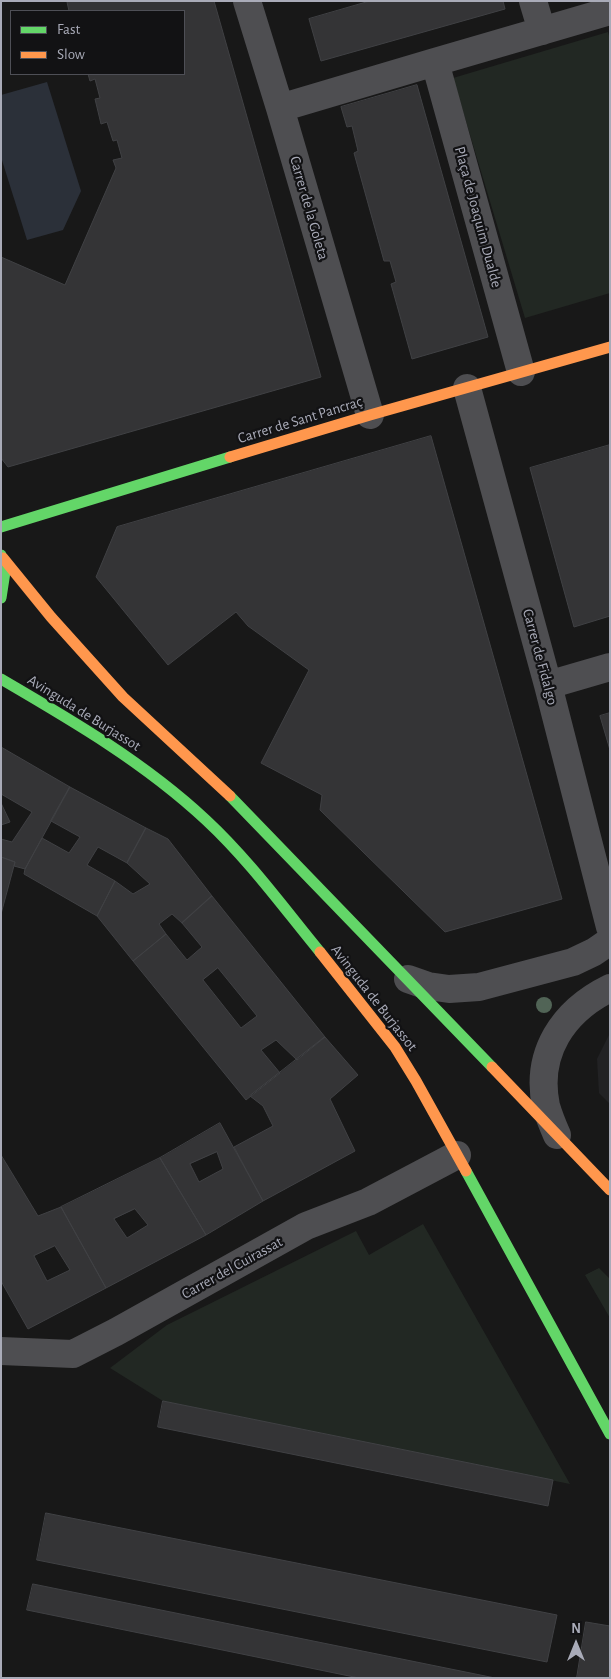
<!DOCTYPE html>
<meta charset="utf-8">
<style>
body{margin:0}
#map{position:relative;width:611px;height:1679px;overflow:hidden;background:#181818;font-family:"Alegreya Sans",sans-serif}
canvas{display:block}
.frame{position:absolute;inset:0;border:2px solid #a9abb8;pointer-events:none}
.legend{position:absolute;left:10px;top:10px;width:175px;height:65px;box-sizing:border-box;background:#121214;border:1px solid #4e4f56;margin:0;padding:6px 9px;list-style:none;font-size:15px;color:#a9abb8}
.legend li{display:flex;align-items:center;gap:10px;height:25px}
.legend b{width:25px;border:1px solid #4e4f56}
.north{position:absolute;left:551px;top:1619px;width:50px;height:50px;-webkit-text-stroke:4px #121214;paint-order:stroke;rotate:0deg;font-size:14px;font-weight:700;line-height:20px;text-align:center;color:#a9abb8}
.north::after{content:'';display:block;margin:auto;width:18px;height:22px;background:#a9abb8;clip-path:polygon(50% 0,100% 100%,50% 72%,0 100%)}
</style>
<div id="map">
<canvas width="611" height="1679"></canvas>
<div class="frame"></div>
<ul class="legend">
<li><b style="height:6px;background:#63d668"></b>Fast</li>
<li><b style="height:6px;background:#ff974d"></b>Slow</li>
</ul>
<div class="north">N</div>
</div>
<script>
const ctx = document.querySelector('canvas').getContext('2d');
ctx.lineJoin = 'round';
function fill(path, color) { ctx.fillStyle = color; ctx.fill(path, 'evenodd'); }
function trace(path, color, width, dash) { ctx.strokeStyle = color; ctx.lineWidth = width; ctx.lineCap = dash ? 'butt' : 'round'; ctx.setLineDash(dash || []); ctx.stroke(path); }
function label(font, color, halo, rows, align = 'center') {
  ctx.font = font + ' "Alegreya Sans",sans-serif'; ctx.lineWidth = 4.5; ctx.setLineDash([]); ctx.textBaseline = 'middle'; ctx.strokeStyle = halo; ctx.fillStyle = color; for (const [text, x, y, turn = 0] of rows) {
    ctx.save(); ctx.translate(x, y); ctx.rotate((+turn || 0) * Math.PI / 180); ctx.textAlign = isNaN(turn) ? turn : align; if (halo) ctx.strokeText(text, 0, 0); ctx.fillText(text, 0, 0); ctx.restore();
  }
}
fill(new Path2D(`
 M610 1033V1104L599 1093 597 1059Z`), '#222224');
fill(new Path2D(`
 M608 32 610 39V293L525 318 453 78Z
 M423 1224 570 1484 163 1401 110 1368 167 1325 356 1231 369 1255Z
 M599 1268 610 1279V1318L585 1275Z`), '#222823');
fill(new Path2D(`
 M47 82 81 191 63 230 27 240 1 157V95Z`), '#2b3039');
const building = new Path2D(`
 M214 1 321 377 8 467 1 458V257L65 285 116 168 113 160 122 158 117 140 113 141 107 122 101 124 95 99 100 98 95 79 90 81 88 74H184V11H69L67 2Z
 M370 1H503L505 9 321 61 309 19Z
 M417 85 488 337 412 359 391 284 396 282 390 261H384L354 153 358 151 352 126 347 127 341 107Z
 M431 436 562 899 445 932 320 810 322 795 261 763 309 670 248 626 236 612 168 665 96 577 117 527Z
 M610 445V616L574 627 530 468Z
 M610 713V750L600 716Z
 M1 747 70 787 25 869 14 866 15 862 1 857V839L12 842 32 812 1 794Z
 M70 787 146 828 127 863 98 847 87 865 115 881 97 916 24 874 25 869 42 838 69 853 80 837 51 821Z
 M1 803 10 822 1 825Z
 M146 828 168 839 212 896 182 923 172 914 159 924 166 934 133 961 97 916 115 881 133 894 150 884 127 863Z
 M1 857 15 862 1 914Z
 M212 896 325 1037 297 1060 276 1040 261 1050 280 1073 246 1100 133 961 166 934 187 960 202 947 182 923ZM218 968 257 1016 241 1028 203 980Z
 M325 1037 358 1075 330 1099 355 1151 263 1201 234 1147 273 1126 263 1106 250 1096Z
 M220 1123 263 1201 206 1235 160 1158ZM217 1152 223 1169 199 1182 190 1164Z
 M1 1155 38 1216 61 1207 106 1288 28 1329 1 1281ZM55 1246 70 1270 47 1281 34 1256Z
 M160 1158 206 1235 106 1288 61 1207ZM135 1209 148 1225 127 1238 114 1219Z
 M163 1401 553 1480 548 1506 158 1427Z
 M46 1513 557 1615 547 1662 37 1560Z
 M33 1584 495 1678H359L27 1610Z
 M586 1622 610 1626V1678H577Z`);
fill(building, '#343436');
trace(building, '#404144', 1);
trace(new Path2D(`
 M247 1 280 108 370 415
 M533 1 542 31
 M280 108 435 62
 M521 372 435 62 610 11
 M467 388 548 685 610 927
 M548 685 610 667
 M408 979 428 986 449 989 479 987 573 962 594 952 610 941
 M557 1135C553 1126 549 1116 546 1106 535 1053 563 1011 610 988
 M1 1351 73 1354 116 1332 306 1226 368 1202 457 1155`), '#4e4e51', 28);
trace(new Path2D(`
 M1 527 230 457
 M1 555 5 572 1 598
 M1 679C73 721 145 763 206 820 249 860 283 907 320 952
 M230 796 492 1067
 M466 1171 610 1434`), '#63d668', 11);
trace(new Path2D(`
 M230 457 370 415 610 347
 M3 558 51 617 123 697 230 796
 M320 952 395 1047 416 1081 466 1171
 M492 1067 610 1190`), '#ff974d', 11);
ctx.fillStyle = '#516456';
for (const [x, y] of [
 [544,1005]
]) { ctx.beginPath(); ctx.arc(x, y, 8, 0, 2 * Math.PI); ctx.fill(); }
label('15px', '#a9abb8', '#121214', [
 ["Carrer de la Goleta",309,208,74],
 ["Plaça de Joaquim Dualde",478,217,75],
 ["Carrer de Sant Pancraç",300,420,-17],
 ["Carrer de Fidalgo",540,657,75],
 ["Avinguda de Burjassot",84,713,32],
 ["Avinguda de Burjassot",374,998,52],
 ["Carrer del Cuirassat",232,1268,-29]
]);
</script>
